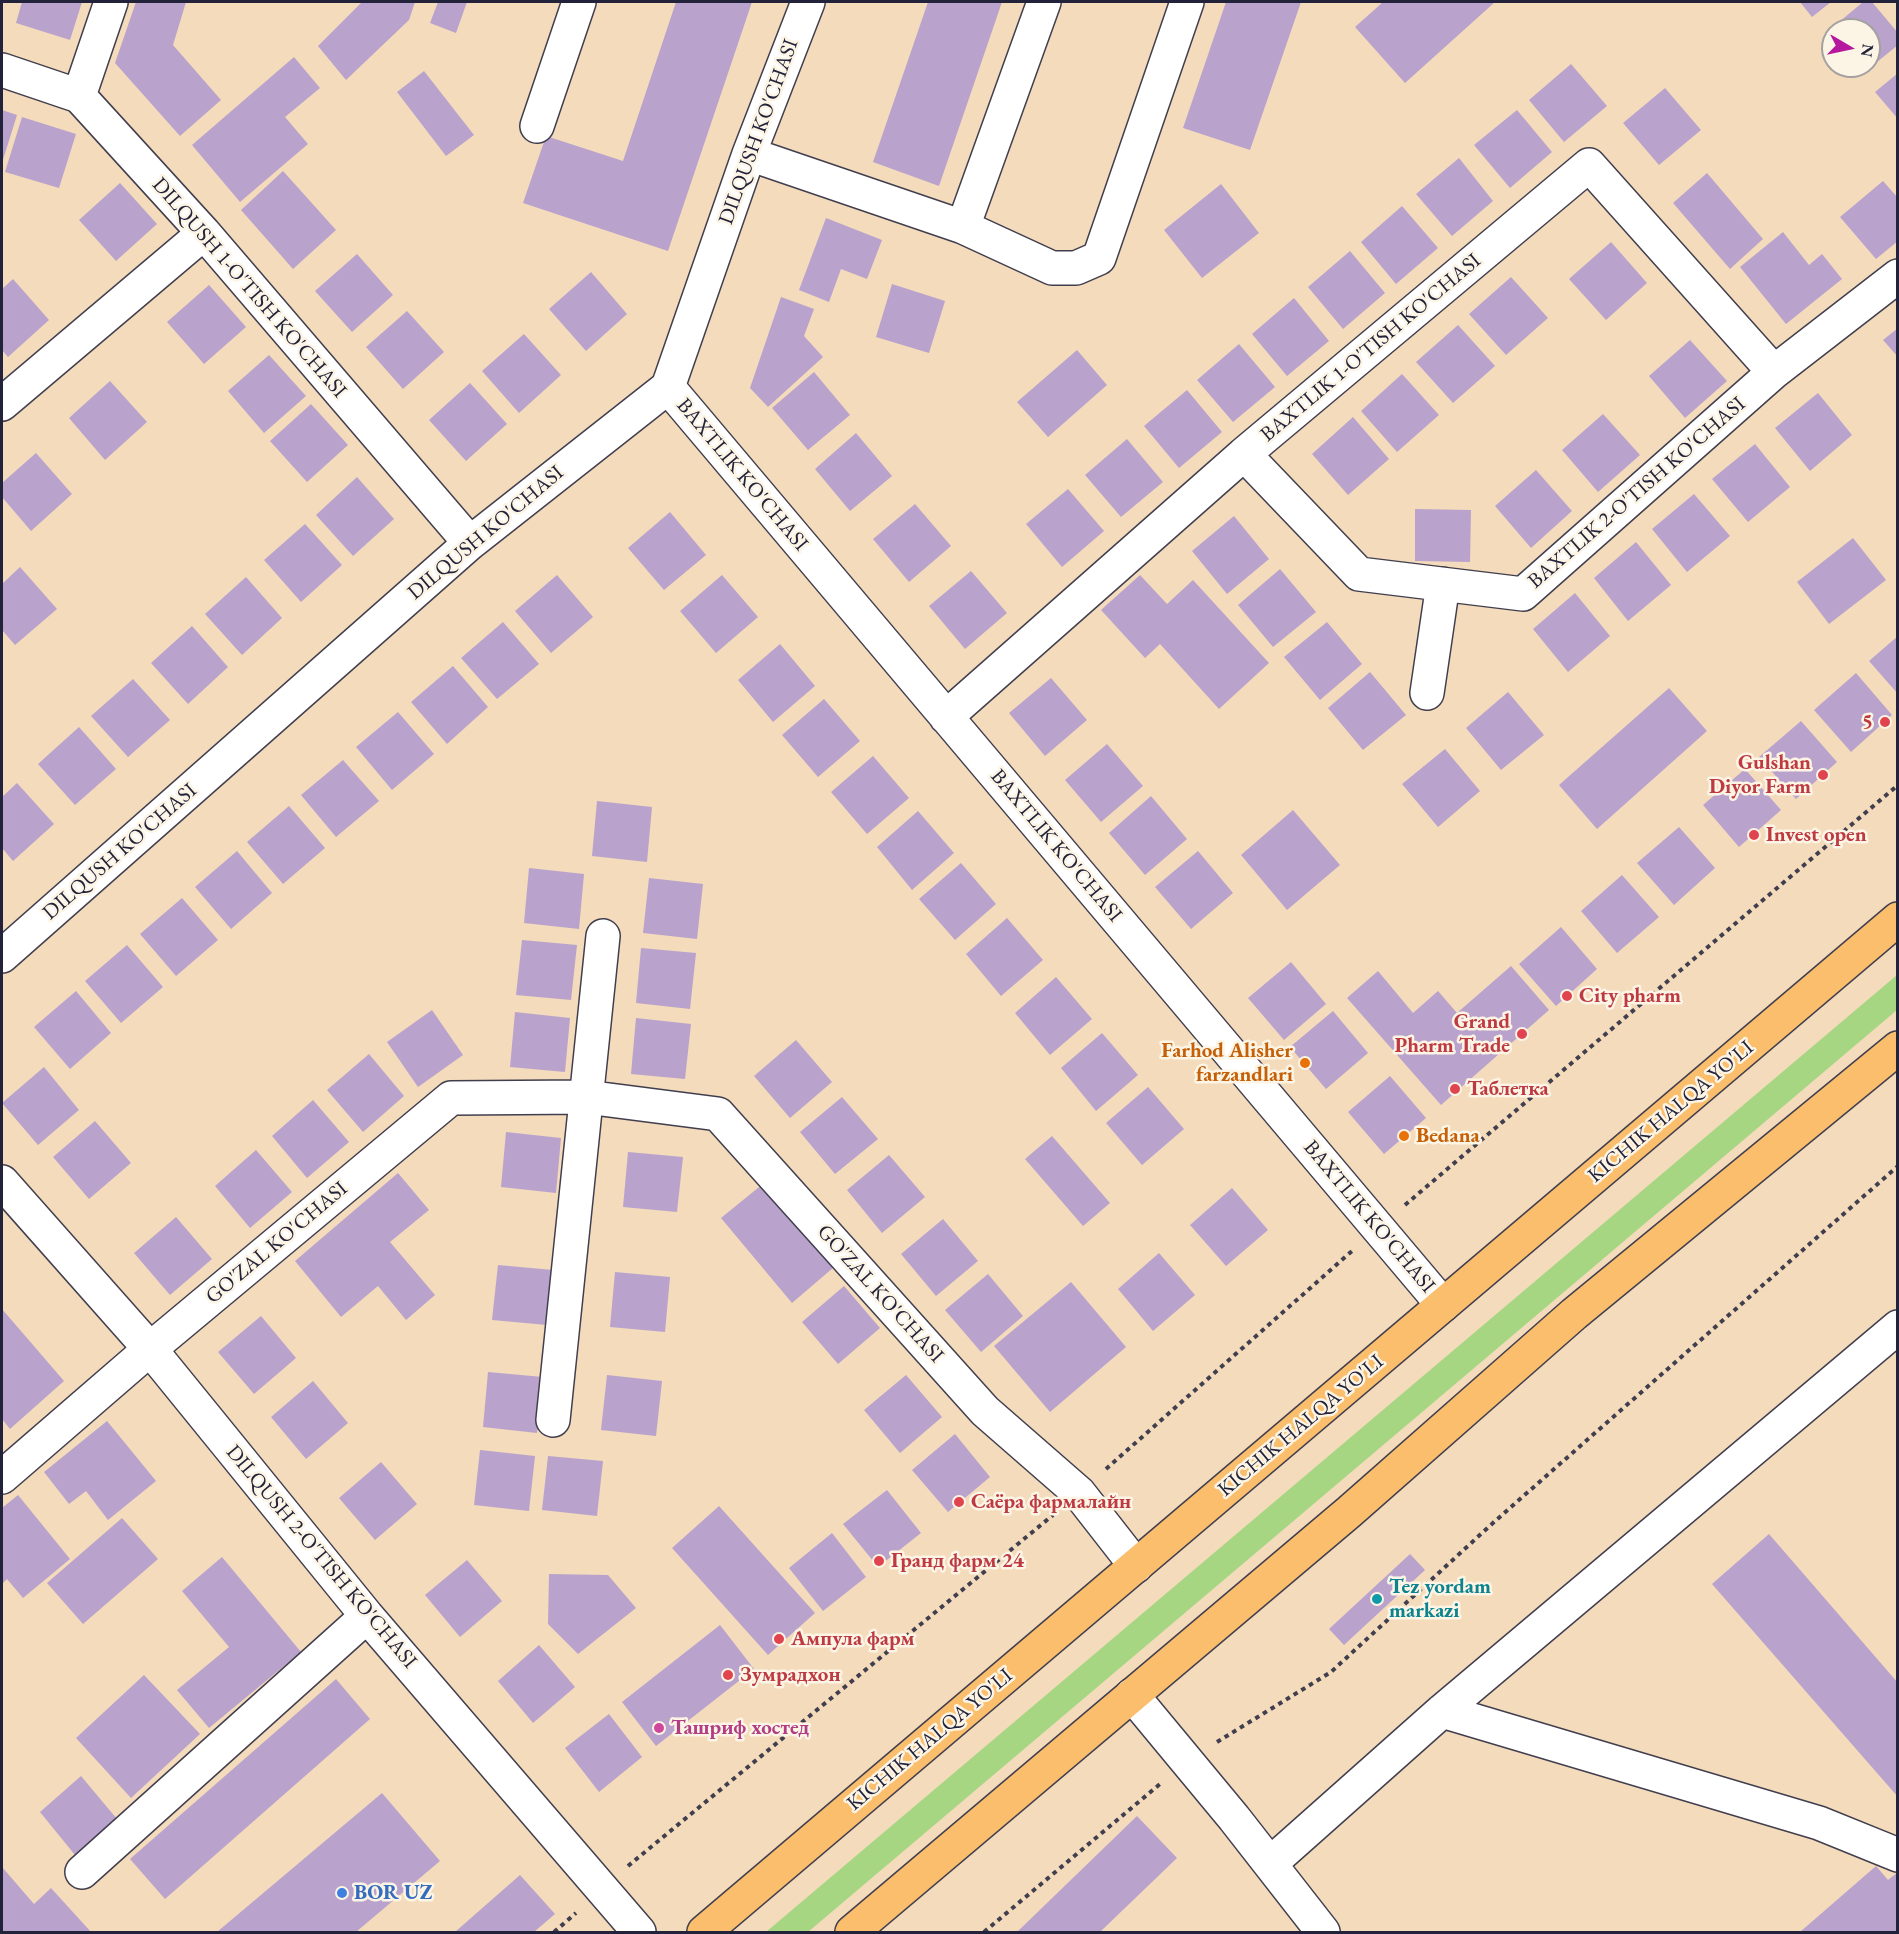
<!DOCTYPE html>
<meta charset="utf-8">
<style>
body{margin:0}
#map{position:relative;width:1899px;height:1934px;overflow:hidden;background:#f3dbbc;font-family:"EB Garamond",serif}
canvas{display:block}
.frame{position:absolute;inset:0;border:3px solid #22223b;pointer-events:none}
.north{position:absolute;left:1821px;top:18px;width:60px;height:60px;box-sizing:border-box;background:#fcf5e5;border:2px solid #a5a1a1;border-radius:50%;rotate:99deg;font-size:16px;font-weight:700;line-height:24px;text-align:center;color:#22223b}
.north::after{content:'';display:block;margin:auto;width:21px;height:27px;background:#b5179e;clip-path:polygon(50% 0,100% 100%,50% 72%,0 100%)}
</style>
<div id="map">
<canvas width="1899" height="1934"></canvas>
<div class="frame"></div>
<div class="north">N</div>
</div>
<script>
const ctx = document.querySelector('canvas').getContext('2d');
ctx.lineJoin = 'round';
function fill(path, color) { ctx.fillStyle = color; ctx.fill(path, 'evenodd'); }
function trace(path, color, width, dash) { ctx.strokeStyle = color; ctx.lineWidth = width; ctx.lineCap = dash ? 'butt' : 'round'; ctx.setLineDash(dash || []); ctx.stroke(path); }
function label(font, color, halo, rows, align = 'center') {
  ctx.font = font + ' "EB Garamond",serif'; ctx.lineWidth = 5; ctx.setLineDash([]); ctx.textBaseline = 'middle'; ctx.strokeStyle = halo; ctx.fillStyle = color; for (const [text, x, y, turn = 0] of rows) {
    ctx.save(); ctx.translate(x, y); ctx.rotate((+turn || 0) * Math.PI / 180); ctx.textAlign = isNaN(turn) ? turn : align; if (halo) ctx.strokeText(text, 0, 0); ctx.fillText(text, 0, 0); ctx.restore();
  }
}
fill(new Path2D(`
 M1897 975V1010L808 1932H766Z`), '#a7d683');
fill(new Path2D(`
 M22 2H82L70 40 16 23Z
 M136 2H186L173 45 221 100 180 136 115 63Z
 M362 2H415L409 20 346 80 318 46Z
 M438 2H467L456 33 430 23Z
 M676 2H752L668 251 523 203 546 136 623 161Z
 M928 2H1002L939 186 873 162Z
 M1226 2H1301L1250 150 1183 128Z
 M1383 2H1495L1405 83 1355 27Z
 M1800 2H1831L1812 17Z
 M1863 2H1872L1898 33V45L1861 75 1853 66H1869V30H1833V41L1826 33Z
 M294 57 320 88 285 117 308 144 240 202 192 145Z
 M1571 64 1607 106 1564 142 1529 100Z
 M424 71 474 135 446 156 397 92Z
 M1898 73V119L1875 92Z
 M1665 88 1701 130 1659 165 1623 123Z
 M2 110 17 115 2 163Z
 M1517 110 1552 152 1510 188 1474 145Z
 M22 117 76 134 59 188 5 172Z
 M1459 158 1493 201 1452 236 1416 194Z
 M283 171 336 230 293 269 241 210Z
 M1707 173 1763 239 1730 269 1673 203Z
 M1883 181 1898 198V241L1876 259 1840 217Z
 M120 183 157 224 116 261 79 220Z
 M1221 184 1259 233 1202 278 1164 230Z
 M1402 206 1438 248 1396 284 1361 242Z
 M826 218 882 240 867 279 841 269 829 302 799 290Z
 M1783 232 1809 265 1822 254 1842 279 1786 324 1740 267Z
 M1611 242 1647 283 1606 320 1569 279Z
 M1350 251 1385 293 1343 329 1308 287Z
 M357 254 393 295 352 332 315 291Z
 M591 272 627 314 586 351 549 309Z
 M1511 277 1548 318 1506 355 1469 314Z
 M13 279 49 320 8 357 2 350V289Z
 M892 284 945 301 929 353 876 337Z
 M209 285 246 327 204 364 167 322Z
 M781 297 814 309 804 336 823 357 768 407 750 388Z
 M1294 298 1329 341 1287 376 1252 334Z
 M407 311 444 352 403 389 366 347Z
 M1458 325 1495 366 1453 403 1416 362Z
 M1898 328V357L1883 340Z
 M524 334 561 375 519 413 482 371Z
 M1690 340 1727 381 1685 418 1649 376Z
 M1239 344 1275 387 1233 422 1197 380Z
 M1077 350 1107 385 1048 437 1017 402Z
 M269 355 306 396 264 433 228 391Z
 M814 372 850 415 808 450 772 408Z
 M1402 374 1439 415 1397 452 1361 411Z
 M110 381 147 422 105 460 69 418Z
 M470 383 507 424 466 461 429 420Z
 M1187 390 1222 432 1179 468 1144 426Z
 M1818 393 1852 435 1810 471 1775 428Z
 M311 404 348 445 307 482 270 441Z
 M1603 414 1640 455 1598 492 1562 450Z
 M1353 417 1389 459 1348 495 1312 454Z
 M856 433 892 476 850 511 815 469Z
 M1127 439 1163 482 1121 517 1085 475Z
 M1755 444 1790 487 1748 522 1712 479Z
 M36 453 72 494 31 531 2 497V483Z
 M1536 470 1572 511 1531 548 1495 506Z
 M357 477 394 519 353 556 316 515Z
 M1068 489 1104 531 1062 567 1026 524Z
 M1694 494 1730 536 1687 572 1652 529Z
 M915 504 951 546 909 582 873 539Z
 M1415 509 1471 510 1470 562 1415 561Z
 M670 512 706 555 664 590 628 548Z
 M1234 516 1269 559 1227 594 1192 551Z
 M305 524 342 565 301 602 264 560Z
 M1853 538 1886 580 1829 624 1797 582Z
 M1636 542 1671 585 1628 621 1594 578Z
 M20 567 57 609 15 645 2 630V584Z
 M1280 569 1316 612 1273 647 1238 605Z
 M971 571 1007 613 965 649 929 606Z
 M557 575 593 617 551 653 515 611Z
 M722 575 758 617 716 653 680 611Z
 M1140 575 1167 604 1193 580 1269 663 1219 709 1160 644 1145 658 1101 610Z
 M246 577 282 618 242 655 205 614Z
 M1575 593 1610 636 1568 672 1533 629Z
 M503 622 539 664 497 699 461 658Z
 M1327 622 1362 664 1320 700 1284 657Z
 M192 626 228 667 188 704 151 663Z
 M1898 636V694L1869 661Z
 M780 644 815 686 773 722 738 680Z
 M453 666 488 707 447 744 411 702Z
 M1370 672 1406 715 1363 750 1328 708Z
 M1856 673 1892 715 1851 752 1814 710Z
 M1051 678 1087 720 1045 756 1009 713Z
 M133 679 170 720 128 757 91 716Z
 M1669 688 1707 731 1597 829 1559 785Z
 M1508 692 1544 735 1501 770 1466 728Z
 M824 699 860 741 818 777 782 735Z
 M398 712 434 754 392 790 356 747Z
 M1801 721 1837 762 1796 799 1759 757Z
 M79 727 116 769 75 805 38 764Z
 M1107 744 1143 786 1101 822 1065 780Z
 M1445 749 1480 791 1438 827 1402 784Z
 M873 756 909 798 867 834 831 792Z
 M343 760 379 801 336 837 301 795Z
 M1745 769 1781 810 1739 847 1703 805Z
 M17 783 54 824 13 861 2 848V797Z
 M1151 796 1187 839 1145 875 1109 833Z
 M597 801 652 807 647 862 592 856Z
 M289 806 325 848 283 884 247 842Z
 M1293 810 1340 865 1287 910 1241 855Z
 M918 811 954 853 912 890 877 847Z
 M1679 827 1715 868 1674 905 1637 863Z
 M237 851 272 893 231 929 195 887Z
 M1198 851 1233 893 1191 929 1155 887Z
 M961 863 996 904 955 940 919 899Z
 M529 868 584 874 579 929 524 923Z
 M1622 875 1659 917 1617 953 1581 911Z
 M649 878 703 884 697 939 643 933Z
 M182 898 218 940 176 976 140 934Z
 M1007 918 1043 960 1001 996 966 954Z
 M1561 927 1597 969 1556 1006 1519 964Z
 M522 940 577 945 571 1000 516 995Z
 M127 945 163 987 121 1023 85 981Z
 M641 948 696 953 690 1009 636 1003Z
 M1291 962 1326 1004 1284 1040 1248 998Z
 M1511 966 1549 1010 1441 1105 1347 998 1378 971 1413 1013 1438 991 1457 1013Z
 M1056 977 1092 1019 1050 1055 1015 1013Z
 M76 991 111 1033 70 1069 34 1027Z
 M432 1010 463 1055 418 1087 387 1042Z
 M1333 1011 1368 1053 1326 1089 1290 1047Z
 M515 1012 570 1018 565 1072 510 1067Z
 M636 1018 691 1024 685 1079 631 1074Z
 M1102 1033 1138 1075 1096 1111 1061 1068Z
 M796 1040 832 1082 790 1118 754 1076Z
 M369 1054 404 1096 363 1132 327 1090Z
 M44 1067 79 1110 38 1145 2 1103Z
 M1390 1076 1426 1118 1384 1154 1348 1112Z
 M1148 1087 1184 1129 1142 1165 1106 1123Z
 M842 1097 878 1139 835 1174 800 1132Z
 M313 1100 349 1142 307 1178 272 1136Z
 M95 1121 131 1163 89 1199 53 1157Z
 M506 1132 561 1138 556 1193 501 1187Z
 M1052 1136 1110 1203 1083 1226 1025 1159Z
 M256 1150 292 1192 250 1228 215 1186Z
 M628 1152 683 1157 677 1212 623 1207Z
 M889 1155 925 1197 882 1233 847 1190Z
 M398 1173 429 1210 390 1242 435 1295 406 1320 378 1286 341 1317 295 1261Z
 M764 1183 834 1267 792 1303 721 1218Z
 M1232 1188 1268 1230 1226 1266 1190 1225Z
 M176 1217 212 1259 170 1295 134 1253Z
 M943 1219 978 1261 936 1296 901 1254Z
 M1159 1253 1195 1295 1153 1331 1118 1289Z
 M498 1265 553 1270 547 1325 492 1320Z
 M615 1272 670 1277 665 1332 610 1327Z
 M988 1274 1023 1316 981 1352 945 1310Z
 M1071 1282 1126 1347 1050 1412 994 1346Z
 M844 1286 880 1328 838 1364 802 1322Z
 M2 1309 64 1381 10 1429 2 1419Z
 M261 1316 296 1358 254 1394 218 1352Z
 M488 1372 543 1377 537 1433 483 1427Z
 M607 1375 662 1381 656 1436 601 1430Z
 M906 1375 942 1417 900 1453 864 1410Z
 M313 1381 348 1423 306 1459 271 1417Z
 M107 1421 156 1481 108 1520 86 1491 69 1504 44 1472Z
 M955 1434 990 1477 948 1512 912 1470Z
 M480 1450 535 1456 529 1511 474 1505Z
 M548 1456 603 1461 597 1516 542 1510Z
 M381 1462 417 1504 375 1540 339 1498Z
 M887 1490 921 1533 878 1567 843 1524Z
 M18 1495 70 1559 23 1598 7 1579 2 1584V1508Z
 M719 1506 815 1613 768 1655 672 1548Z
 M122 1518 158 1559 83 1624 47 1583Z
 M832 1533 866 1577 823 1611 789 1568Z
 M1769 1534 1898 1683V1797L1712 1584Z
 M1410 1554 1425 1570 1344 1645 1329 1629Z
 M222 1557 301 1652 209 1728 177 1690 229 1647 182 1591Z
 M467 1560 502 1601 460 1637 425 1595Z
 M549 1574 608 1575 636 1608 578 1654 548 1624Z
 M720 1625 754 1669 656 1746 622 1702Z
 M539 1645 575 1687 533 1723 498 1681Z
 M144 1675 200 1734 131 1798 76 1738Z
 M336 1679 370 1719 165 1899 130 1859Z
 M609 1714 642 1757 599 1792 565 1748Z
 M81 1776 117 1819 75 1855 40 1812Z
 M382 1793 440 1861 356 1932H217Z
 M1137 1816 1177 1858 1100 1932H1017Z
 M1876 1866 1888 1880 1898 1872V1932H1800Z
 M2 1867 34 1904 51 1888 91 1932H2Z
 M520 1875 555 1914 534 1932H455Z`), '#b9a3cc');
const minor = new Path2D(`
 M2 70 79 96 204 233 470 543
 M79 96 111 2
 M537 126 579 2
 M749 154 963 227 1052 268H1076L1099 258 1187 2
 M963 227 1044 2
 M668 387 1443 1305
 M2 404 204 233
 M1244 454 1359 574 1523 594 1774 372 1898 276
 M1427 693 1443 584
 M946 717 1244 454 1589 165 1774 372
 M2 956 470 543 668 387 749 154 808 2
 M2 1182 150 1349 367 1616 639 1932
 M553 1420 603 936
 M2 1477 150 1349 451 1098 586 1097 718 1114 985 1411 1079 1493 1136 1566
 M1132 1695 1234 1818 1323 1932
 M1442 1711 1819 1823 1898 1855
 M1271 1863 1442 1711 1898 1327
 M82 1872 367 1616`);
const highway = new Path2D(`
 M704 1932 1898 919
 M852 1932 1349 1512 1574 1314 1898 1048`);
trace(minor, '#413e4e', 36);
trace(highway, '#413e4e', 36);
trace(new Path2D(`
 M1405 1205 1898 785
 M1106 1469 1352 1251
 M1217 1742 1331 1672 1494 1522 1898 1166
 M628 1866 1053 1515
 M554 1932 576 1913
 M984 1932 1160 1784`), '#413e4e', 4, [4.5, 4.5]);
trace(minor, '#fff', 33);
trace(highway, '#fabe6d', 33);
for (const [x, y, r, color] of [
 [1885,722,6,"#e0444e"],
 [1823,775,6,"#e0444e"],
 [1754,835,6,"#e0444e"],
 [1567,996,6,"#e0444e"],
 [1522,1034,6,"#e0444e"],
 [1305,1063,6,"#e8710a"],
 [1455,1089,6,"#e0444e"],
 [1404,1136,6,"#e8710a"],
 [959,1502,6,"#e0444e"],
 [879,1561,6,"#e0444e"],
 [1377,1599,6,"#0f9aa8"],
 [779,1639,6,"#e0444e"],
 [728,1675,6,"#e0444e"],
 [659,1728,6,"#d1479c"],
 [342,1893,6,"#3f7fe0"]
]) { const dot = new Path2D(); dot.arc(x, y, r, 0, 2 * Math.PI); ctx.fillStyle = color; ctx.fill(dot); trace(dot, '#fcf5e5', 2); }
label('21px', '#22223b', '#fcf5e5', [
 ["DILQUSH KO'CHASI",759,132,-70],
 ["DILQUSH 1-O'TISH KO'CHASI",249,288,49],
 ["BAXTLIK 1-O'TISH KO'CHASI",1371,348,-40],
 ["BAXTLIK KO'CHASI",742,475,50],
 ["BAXTLIK 2-O'TISH KO'CHASI",1637,493,-41],
 ["DILQUSH KO'CHASI",486,533,-40],
 ["BAXTLIK KO'CHASI",1056,846,50],
 ["DILQUSH KO'CHASI",120,852,-41],
 ["KICHIK HALQA YO'LI",1671,1112,-40],
 ["BAXTLIK KO'CHASI",1369,1217,50],
 ["GO'ZAL KO'CHASI",277,1243,-40],
 ["GO'ZAL KO'CHASI",880,1294,48],
 ["KICHIK HALQA YO'LI",1301,1426,-40],
 ["DILQUSH 2-O'TISH KO'CHASI",321,1557,50],
 ["KICHIK HALQA YO'LI",930,1740,-40]
]);
label('bold 21px', '#be3a42', '#fcf5e5', [
 ["5",1873,722,"right"],
 ["Gulshan",1811,763,"right"],
 ["Diyor Farm",1811,787,"right"],
 ["Invest open",1766,835],
 ["City pharm",1579,996],
 ["Grand",1510,1022,"right"],
 ["Pharm Trade",1510,1046,"right"],
 ["Таблетка",1467,1089],
 ["Саёра фармалайн",971,1502],
 ["Гранд фарм 24",891,1561],
 ["Ампула фарм",791,1639],
 ["Зумрадхон",740,1675]
], 'left');
label('bold 21px', '#c56008', '#fcf5e5', [
 ["Farhod Alisher",1293,1051],
 ["farzandlari",1293,1075],
 ["Bedana",1416,1136,"left"]
], 'right');
label('bold 21px', '#0d838f', '#fcf5e5', [
 ["Tez yordam",1389,1587],
 ["markazi",1389,1611]
], 'left');
label('bold 21px', '#b23c85', '#fcf5e5', [
 ["Ташриф хостед",671,1728]
], 'left');
label('bold 21px', '#366cbe', '#fcf5e5', [
 ["BOR UZ",354,1893]
], 'left');
</script>
